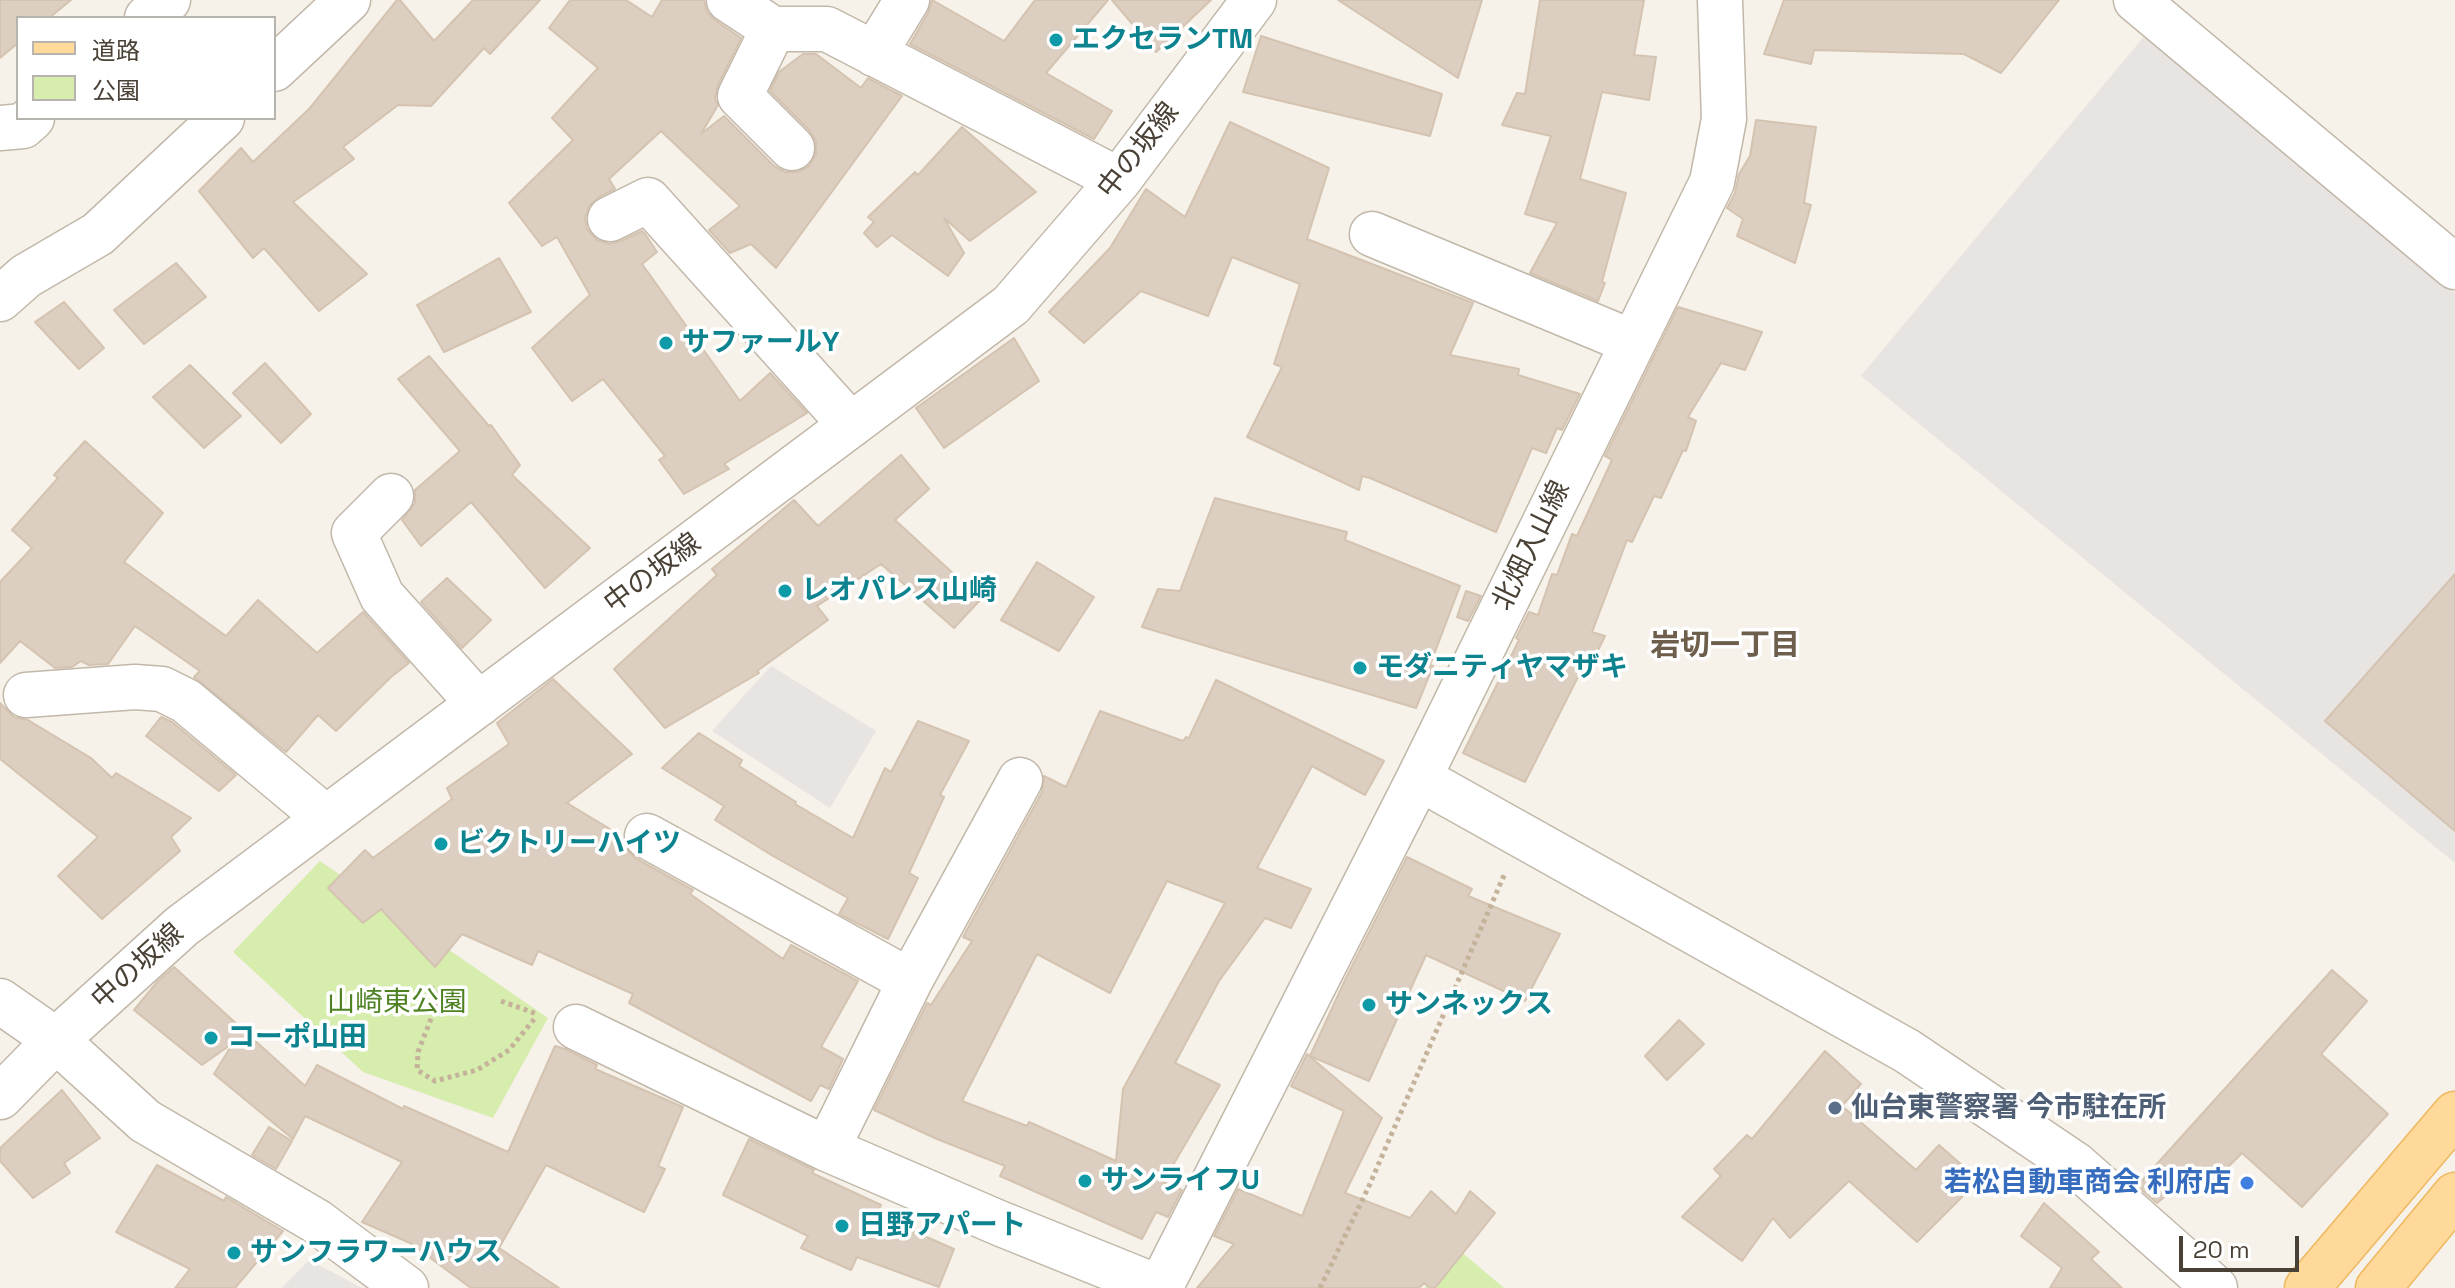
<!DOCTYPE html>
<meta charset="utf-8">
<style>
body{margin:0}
#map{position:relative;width:2455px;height:1288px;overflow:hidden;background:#f6f1e9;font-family:"Space Grotesk","Noto Sans JP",sans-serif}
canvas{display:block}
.legend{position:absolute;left:16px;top:16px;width:260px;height:104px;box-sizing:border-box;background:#fff;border:2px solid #b7b3af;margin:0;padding:10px 14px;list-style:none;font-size:24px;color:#4a4136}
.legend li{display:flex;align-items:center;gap:16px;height:40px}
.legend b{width:40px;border:2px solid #b7b3af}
.scale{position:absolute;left:2179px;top:1236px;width:120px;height:36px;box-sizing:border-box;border:4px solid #4a4136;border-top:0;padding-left:10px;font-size:24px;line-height:28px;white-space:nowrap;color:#4a4136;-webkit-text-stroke:6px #fff;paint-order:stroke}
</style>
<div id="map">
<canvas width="2455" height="1288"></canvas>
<ul class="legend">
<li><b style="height:10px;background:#ffd999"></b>道路</li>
<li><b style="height:22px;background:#d6edae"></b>公園</li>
</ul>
<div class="scale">20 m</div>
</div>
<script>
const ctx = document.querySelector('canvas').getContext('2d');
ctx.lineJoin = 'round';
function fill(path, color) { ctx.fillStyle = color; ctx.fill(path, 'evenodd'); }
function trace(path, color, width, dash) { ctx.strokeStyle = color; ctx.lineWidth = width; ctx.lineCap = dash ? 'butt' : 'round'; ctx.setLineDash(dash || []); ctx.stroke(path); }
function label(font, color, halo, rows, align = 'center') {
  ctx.font = font + ' "Space Grotesk","Noto Sans JP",sans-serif'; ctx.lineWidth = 7; ctx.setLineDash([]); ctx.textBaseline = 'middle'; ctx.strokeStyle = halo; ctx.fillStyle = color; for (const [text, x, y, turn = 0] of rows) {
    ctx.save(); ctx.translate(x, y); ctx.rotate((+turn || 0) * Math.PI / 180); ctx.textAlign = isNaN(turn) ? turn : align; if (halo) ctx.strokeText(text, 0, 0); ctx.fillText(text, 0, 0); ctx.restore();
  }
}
fill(new Path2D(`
 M320 861 548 1018 493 1118 363 1072 233 952Z
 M1459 1250 1504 1288H1425Z`), '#d6edae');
fill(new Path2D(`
 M2147 33 2455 293V863L1861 376Z
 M771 666 876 731 830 808 712 731Z
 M309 1260 362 1288H282Z`), '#e7e4e1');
const building = new Path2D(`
 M0 0H71L49 18H18V43L0 58Z
 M397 0H400L434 41 473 0H540L490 54 484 48 431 106 398 105 343 147 354 159 293 202 367 274 319 311 264 248 253 258 199 191 241 148 253 162 310 108Z
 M570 0H626L652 17 662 0H704L707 12 715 20 741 38 718 85 715 99 718 105 701 134 724 116 774 166 785 172H798L809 166 816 154V142L810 131 770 91 779 72 803 54H816L861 88 868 78 902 96 776 268 751 244 730 253 709 230 740 206 661 131 609 179 615 189 599 197 589 206 585 218 587 229 597 240 609 244 621 241 642 231 645 234 657 252 642 264 740 401 770 373 807 413 724 464 729 469 684 494 659 460 665 456 603 379 572 401 532 348 590 295 557 237 542 246 509 203 573 140 552 118 598 68 549 28Z
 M932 0 1004 41 1035 0H1108L1046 73 1112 111 1094 139 910 44 928 13Z
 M1112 0H1211L1156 52Z
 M1338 0H1482L1458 78Z
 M1540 0H1644L1634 55 1656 57 1649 100 1602 92 1580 179 1626 193 1602 282 1605 283 1598 301 1530 273 1557 223 1525 214 1551 136 1502 125 1517 93 1525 94Z
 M1784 0H2059L2001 73 1964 54 1814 50 1811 64 1764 54Z
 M1261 36 1442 94 1430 136 1243 92Z
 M1756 120 1816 127 1804 203 1811 205 1795 263 1737 236 1743 219 1727 208 1735 193 1739 174 1750 156Z
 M1230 122 1329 168 1307 239 1473 303 1450 355 1519 369 1518 375 1580 394 1562 430 1557 428 1546 453 1532 448 1496 532 1370 478 1362 476 1359 490 1247 437 1282 367 1274 364 1300 284 1232 257 1208 316 1141 291 1084 343 1049 312 1110 248 1146 189 1185 217Z
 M962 127 1036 192 970 241 944 218 964 253 948 276 892 235 877 247 864 233 874 222 868 217 915 172 918 175Z
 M499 258 531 312 444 352 417 305Z
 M176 263 206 297 144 344 114 310Z
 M64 302 104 348 79 369 35 322Z
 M1678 307 1762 332 1745 370 1721 363 1688 417 1696 421 1686 451 1683 450 1661 498 1654 496 1632 542 1627 540 1592 632 1605 636 1591 665 1585 663 1525 782 1463 753 1519 640 1516 638 1529 612 1538 615 1552 574 1557 575 1572 534 1577 536 1612 460 1605 456Z
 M1014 338 1039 381 944 448 916 408Z
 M429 356 489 426 491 425 520 465 512 475 590 548 545 588 471 502 421 546 402 520 415 503V490L460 451 398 379Z
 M265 363 311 414 281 443 233 393Z
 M190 365 241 416 204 448 153 397Z
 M85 441 163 513 124 562 226 636 258 600 317 653 363 612 409 663 391 677 336 731 318 715 286 752 194 677 200 671 135 626 108 664 89 665 81 661 72 667 55 668 20 641 0 663V582L32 548 12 530 58 478 54 475Z
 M901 455 929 489 895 520 981 599 954 628 881 564 817 606 828 620 757 671 759 673 665 728 614 669 717 575 712 569 794 500 818 526Z
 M1215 498 1347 532 1345 540 1460 586 1430 665 1433 666 1416 708 1142 627 1158 589 1180 591Z
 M1037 562 1094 597 1059 651 1001 620Z
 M2455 574V831L2325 721Z
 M447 578 491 620 462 648 421 602Z
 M1466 591 1481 596 1468 621 1457 617Z
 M553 679 632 754 567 803 610 829 606 836 625 847 635 858 693 890 690 894 783 959 791 945 858 981 821 1047 843 1059 829 1089 820 1085 811 1101 629 1003 633 994 538 951 532 965 462 934 435 967 381 909 363 923 328 888 365 850 373 858 452 799 447 788 509 744 497 723Z
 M1216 680 1384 761 1365 795 1312 766 1257 868 1311 889 1291 928 1265 918 1219 981 1175 1063 1220 1085 1163 1182 1182 1190 1168 1217 1156 1212 1142 1239 1000 1176 1005 1166 937 1139 874 1110 927 1003 931 1005 972 941 963 937 1042 792 1044 776 1066 787 1100 711 1183 741 1186 737 1189 738ZM1167 881 1225 903 1123 1089 1116 1161 1029 1122 1027 1126 962 1101 1037 954 1110 993Z
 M0 703 14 717 28 720 91 758 112 778 116 773 191 818 171 837 180 851 102 919 58 876 98 837 0 759Z
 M161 717 172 722 236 775 219 791 146 736Z
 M918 721 969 741 940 795 944 797 909 873 918 878 888 939 839 914 848 898 773 856 715 820 724 806 662 768 699 733 742 760 739 766 796 802 795 804 853 838 885 768 891 772Z
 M1407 857 1472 889 1468 896 1560 934 1525 1001 1426 955 1369 1081 1310 1056 1346 978Z
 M174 967 305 1086 317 1065 403 1109 404 1106 508 1152 555 1046 565 1049 597 1065 595 1069 683 1107 658 1166 665 1169 644 1212 546 1165 499 1248 559 1288H471L410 1243 362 1222 402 1162 305 1116 293 1139 214 1074 233 1043 202 1065 134 1010 158 981Z
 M2332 970 2367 1001 2321 1054 2388 1114 2302 1207 2242 1153 2210 1185 2192 1173 2157 1203 2137 1186Z
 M1679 1020 1704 1044 1667 1080 1645 1056Z
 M1825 1051 1861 1084 1842 1106 1916 1170 1939 1145 1979 1180 1917 1242 1849 1181 1790 1238 1773 1218 1742 1261 1682 1217 1721 1176 1714 1169 1747 1135 1752 1139Z
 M1307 1054 1382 1118 1345 1193 1410 1218 1431 1191 1456 1214 1470 1191 1495 1213 1435 1288H1430L1424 1283 1419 1288H1197L1234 1244 1214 1236 1238 1189 1302 1216 1344 1111 1291 1086Z
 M62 1090 100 1138 64 1163 70 1173 33 1198 0 1161V1148Z
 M269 1127 292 1141 276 1169 252 1155Z
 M749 1139 814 1170 812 1173 881 1205 876 1215 954 1249 939 1287 857 1257 851 1270 801 1248 808 1236 723 1195Z
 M157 1165 224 1201 226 1197 283 1231 235 1288H175L190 1269 116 1232Z
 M2044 1203 2099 1252 2091 1259 2122 1288H2050L2062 1268 2021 1236Z`);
fill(building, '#dccec0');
trace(building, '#d4c3b0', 2);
const minor = new Path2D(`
 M729 0 773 29H827L1119 180
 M2136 0 2455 267
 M147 18 168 0
 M773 29 740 96 792 148
 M874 54 907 0
 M274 69 348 0
 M0 128 23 126 32 118
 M610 219 648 200 851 425
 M1372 234 1632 342
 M0 299 26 276 98 234 222 118
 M391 496 354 533 382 596 479 704
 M26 695 135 687 162 689 186 701 326 818
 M1419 778 1907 1051 2076 1165 2215 1288
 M647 836 910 981
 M0 1001 56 1040 145 1121 316 1221 406 1288
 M576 1027 827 1149 999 1223 1160 1288
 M0 1097 56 1040 182 926 1011 305 1119 180 1254 0
 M827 1149 910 981 1020 780
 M1160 1288 1419 778 1712 182 1724 119 1720 0`);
const primary = new Path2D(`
 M2307 1288 2455 1114
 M2378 1288 2455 1195`);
trace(minor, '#c2b8aa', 47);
trace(primary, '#efb75e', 47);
trace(new Path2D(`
 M430 987 441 993 418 1052 417 1070 435 1081 477 1070 509 1050 535 1018
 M501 1001 537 1014
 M1320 1288 1369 1186 1505 873`), '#c5b29a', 5, [4, 4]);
trace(minor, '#fff', 44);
trace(primary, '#ffd999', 44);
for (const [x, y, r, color] of [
 [1056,40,8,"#0f9aa8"],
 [666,343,8,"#0f9aa8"],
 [785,591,8,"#0f9aa8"],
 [1360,668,8,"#0f9aa8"],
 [441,844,8,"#0f9aa8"],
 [1369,1005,8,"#0f9aa8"],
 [211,1038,8,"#0f9aa8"],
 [1835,1108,8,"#5c6f8a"],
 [1085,1181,8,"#0f9aa8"],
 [2247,1183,8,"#3f7fe0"],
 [842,1226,8,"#0f9aa8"],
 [234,1253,8,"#0f9aa8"]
]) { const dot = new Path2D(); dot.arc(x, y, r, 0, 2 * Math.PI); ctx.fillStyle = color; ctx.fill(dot); trace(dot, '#fff', 3); }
label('bold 28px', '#0d838f', '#fff', [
 ["エクセランTM",1072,40],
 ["サファールY",682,343],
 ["レオパレス山崎",801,591],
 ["モダニティヤマザキ",1376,668],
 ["ビクトリーハイツ",457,844],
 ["サンネックス",1385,1005],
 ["コーポ山田",227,1038],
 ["サンライフU",1101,1181],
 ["日野アパート",858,1226],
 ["サンフラワーハウス",250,1253]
], 'left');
label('28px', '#4a4136', '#fff', [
 ["中の坂線",1139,151,-52],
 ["北畑入山線",1532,546,-64],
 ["中の坂線",653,574,-37],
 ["中の坂線",138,967,-42]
]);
label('28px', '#4f8223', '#fff', [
 ["山崎東公園",397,1003]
]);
label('bold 28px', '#4e5e75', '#fff', [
 ["仙台東警察署 今市駐在所",1851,1108]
], 'left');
label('bold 28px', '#366cbe', '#fff', [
 ["若松自動車商会 利府店",2231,1183]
], 'right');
label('bold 30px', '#6e5e4c', '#fff', [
 ["岩切一丁目",1725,647]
]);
</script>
